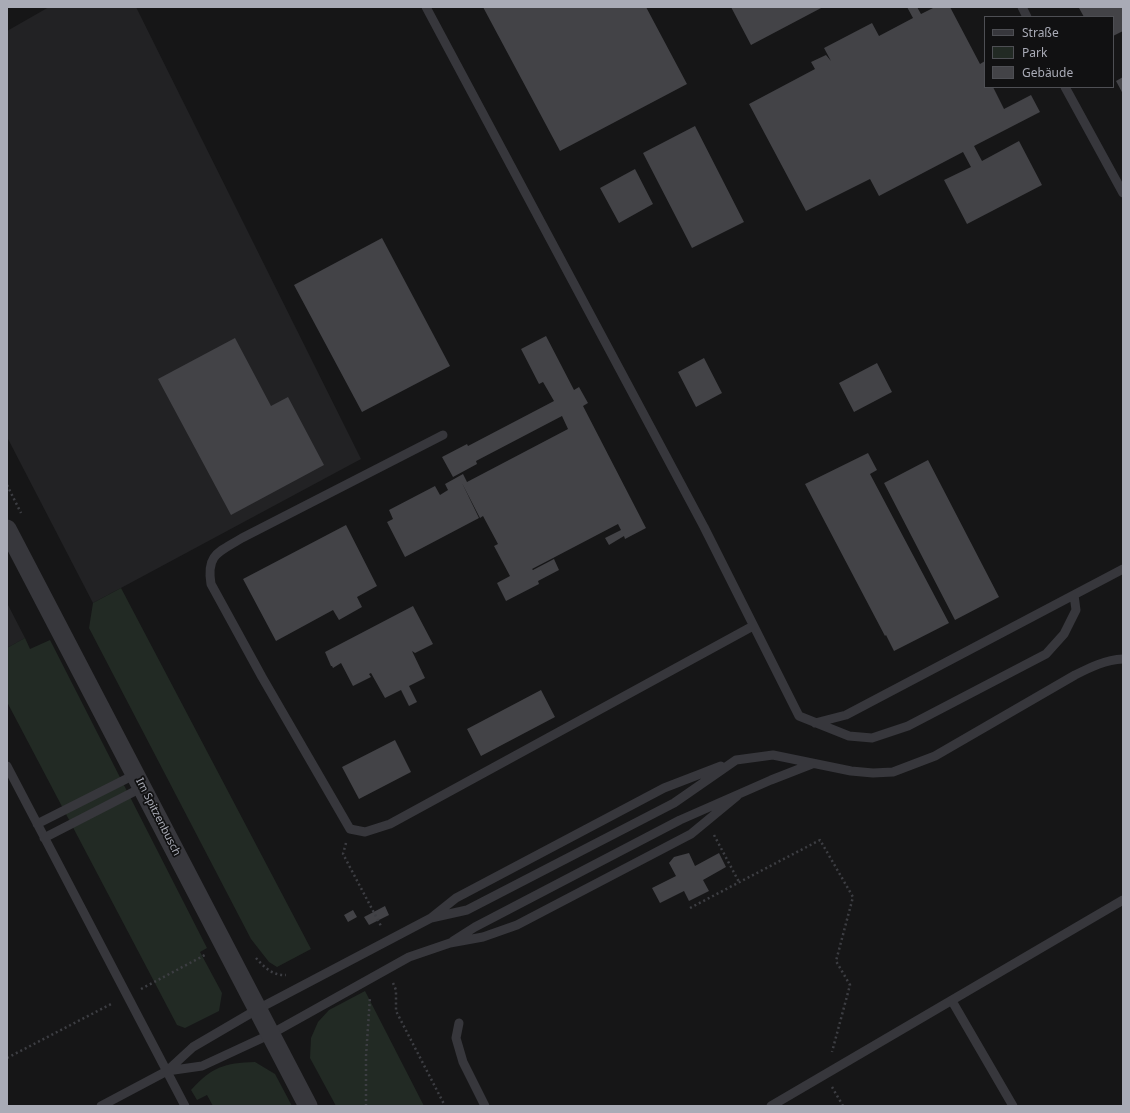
<!DOCTYPE html>
<meta charset="utf-8">
<style>
body{margin:0}
#map{position:relative;width:1130px;height:1113px;overflow:hidden;background:#161617;font-family:"Noto Sans",sans-serif}
canvas{display:block}
.frame{position:absolute;inset:0;border:8px solid #a9abb6;pointer-events:none}
.legend{position:absolute;left:984px;top:16px;width:130px;height:72px;box-sizing:border-box;background:#111112;border:1px solid #4e4f54;margin:0;padding:5px 7px;list-style:none;font-size:12px;color:#a9abb6}
.legend li{display:flex;align-items:center;gap:8px;height:20px}
.legend b{width:20px;border:1px solid #4e4f54}
</style>
<div id="map">
<canvas width="1130" height="1113"></canvas>
<div class="frame"></div>
<ul class="legend">
<li><b style="height:5px;background:#37373c"></b>Straße</li>
<li><b style="height:11px;background:#222a24"></b>Park</li>
<li><b style="height:11px;background:#434347"></b>Gebäude</li>
</ul>
</div>
<script>
const ctx = document.querySelector('canvas').getContext('2d');
ctx.lineJoin = 'round';
function fill(path, color) { ctx.fillStyle = color; ctx.fill(path, 'evenodd'); }
function trace(path, color, width, dash) { ctx.strokeStyle = color; ctx.lineWidth = width; ctx.lineCap = dash ? 'butt' : 'round'; ctx.setLineDash(dash || []); ctx.stroke(path); }
function label(font, color, halo, rows, align = 'center') {
  ctx.font = font + ' "Noto Sans",sans-serif'; ctx.lineWidth = 3.5; ctx.setLineDash([]); ctx.textBaseline = 'middle'; ctx.strokeStyle = halo; ctx.fillStyle = color; for (const [text, x, y, turn = 0] of rows) {
    ctx.save(); ctx.translate(x, y); ctx.rotate((+turn || 0) * Math.PI / 180); ctx.textAlign = isNaN(turn) ? turn : align; if (halo) ctx.strokeText(text, 0, 0); ctx.fillText(text, 0, 0); ctx.restore();
  }
}
fill(new Path2D(`
 M49 7H136L361 459 93 603 7 437V31Z
 M7 603 25 638 7 648Z`), '#222224');
fill(new Path2D(`
 M121 588 311 949 277 967 269 962 251 939 89 628 93 603Z
 M25 638 30 649 50 640 207 948 200 952 222 993 219 1011 185 1028 177 1025 7 702V648Z
 M365 991 424 1106H336L310 1058 311 1038 318 1022 329 1010Z
 M255 1062 275 1074 292 1106H213L207 1095 197 1100 191 1090C212 1067 224 1063 255 1062Z`), '#222a24');
fill(new Path2D(`
 M483 7H646L687 84 560 151Z
 M731 7H823L751 45Z
 M907 7H917L921 14 935 7H950L980 64 985 61V87H993L1004 109 1031 95 1040 112 974 146 982 161 1019 141 1042 185 967 224 944 180 971 167 963 152 879 196 870 179 806 211 749 104 815 69 811 62 826 55 831 61 824 48 872 23 879 36 913 18Z
 M1081 7H1123V31L1113 36V17H1084L1079 8Z
 M1123 77V94L1116 81Z
 M695 126 744 222 692 248 643 153Z
 M635 169 653 204 619 223 600 188Z
 M382 238 450 366 362 412 294 285Z
 M546 336 574 390 579 387 588 403 583 406 646 528 625 539 624 536 609 545 605 538 621 530 618 524 532 569 533 570 554 559 559 570 538 581 539 584 506 601 497 583 510 576 494 546 498 544 483 516 480 518 462 483 479 518 405 557 387 522 393 519 389 510 435 486 440 495 448 490 445 484 463 474 467 482 568 429 562 416 476 461 477 464 453 477 442 457 467 444 468 446 554 401 543 382 539 384 521 349Z
 M235 338 271 406 288 397 324 465 231 515 158 379Z
 M704 358 722 393 696 407 678 372Z
 M877 363 892 392 854 412 839 383Z
 M868 453 877 470 870 474 949 623 894 651 886 635 885 636 805 484Z
 M928 460 999 597 955 620 884 483Z
 M346 525 377 586 357 597 362 607 339 620 333 610 276 641 243 579Z
 M413 606 433 644 415 653 412 651 425 678 409 686 417 702 409 706 401 690 385 698 371 673 369 674 371 677 353 686 341 663 333 668 332 666H331L325 652Z
 M541 690 555 717 481 756 467 729Z
 M395 740 411 772 359 799 342 767Z
 M689 853 695 866 719 853 726 867 703 880 709 891 689 901 684 891 660 903 652 888 676 876 669 863 674 857Z
 M385 906 389 915 369 925 364 917Z
 M353 910 357 917 348 922 344 915Z`), '#434347');
trace(new Path2D(`
 M7 485 21 513
 M714 835 739 882
 M346 843 343 854 381 926
 M690 908 820 840 853 897 836 961 850 985 832 1052
 M256 958C264 967 273 976 286 975
 M393 983 396 990V1011L445 1106
 M141 989 205 955
 M7 1058 113 1003
 M832 1087 843 1106
 M366 1106V1056L370 997`), '#3d3e43', 2.5, [2, 3]);
trace(new Path2D(`
 M426 7 704 527 799 716 849 736 872 738 908 726 1046 654 1064 634 1076 610 1074 595
 M1022 7 1027 17
 M1065 87 1123 193
 M443 435 242 538C219 552 206 554 211 584L262 677 350 829 365 832 390 824 753 626
 M815 723 846 715 1123 569
 M7 766 185 1106
 M37 824 136 774
 M44 838 143 787
 M431 918 467 910 674 803 736 760 773 755 851 771 873 773 893 772 935 756 1075 675C1091 667 1105 660 1123 659
 M453 941 475 927 680 820 771 780 812 764
 M952 1001 1013 1106
 M459 1023 456 1038 463 1062 485 1106
 M167 1071 202 1066 271 1034 409 957 450 943 483 937 517 925 691 834 737 796
 M101 1106 167 1071 193 1047 258 1009 431 918 456 898 664 788 721 766
 M771 1106 1123 900`), '#37373c', 9);
trace(new Path2D(`
 M7 529 308 1106`), '#37373c', 19);
label('11px', '#a9abb6', '#111112', [
 ["Im Spitzenbusch",158,817,63]
]);
</script>
